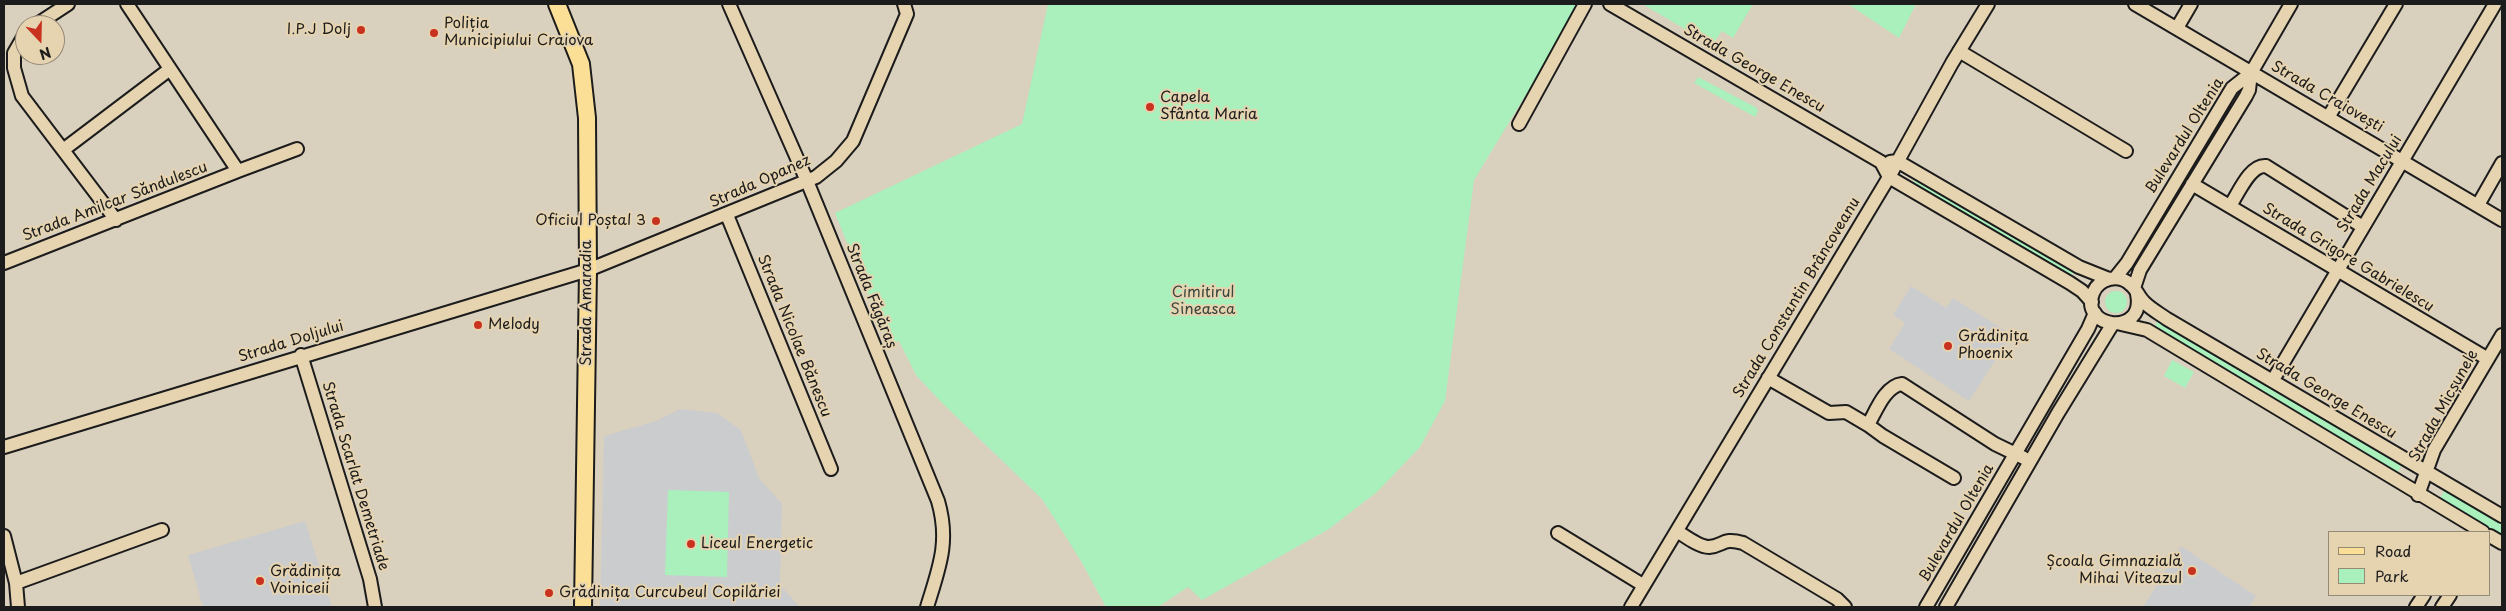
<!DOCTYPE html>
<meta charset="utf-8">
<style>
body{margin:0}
#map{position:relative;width:2506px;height:611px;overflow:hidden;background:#dad0be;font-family:"Playpen Sans",sans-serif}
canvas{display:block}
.frame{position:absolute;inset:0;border:5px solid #1c1c1c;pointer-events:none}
.legend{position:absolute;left:2328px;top:531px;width:162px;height:65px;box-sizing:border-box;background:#e6d4b1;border:1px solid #958a75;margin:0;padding:6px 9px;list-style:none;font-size:15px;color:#1c1c1c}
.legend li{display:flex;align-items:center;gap:10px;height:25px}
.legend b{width:25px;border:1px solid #958a75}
.north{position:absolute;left:15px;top:15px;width:50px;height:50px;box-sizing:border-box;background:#e6d4b1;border:1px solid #958a75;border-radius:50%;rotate:159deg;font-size:14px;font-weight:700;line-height:20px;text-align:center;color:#1c1c1c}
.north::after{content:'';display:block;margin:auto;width:18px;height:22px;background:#c8321e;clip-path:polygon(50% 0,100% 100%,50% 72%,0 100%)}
</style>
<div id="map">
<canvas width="2506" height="611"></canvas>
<div class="frame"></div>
<ul class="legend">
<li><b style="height:6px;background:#fbdf96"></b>Road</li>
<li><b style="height:14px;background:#a9f0bc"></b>Park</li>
</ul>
<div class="north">N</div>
</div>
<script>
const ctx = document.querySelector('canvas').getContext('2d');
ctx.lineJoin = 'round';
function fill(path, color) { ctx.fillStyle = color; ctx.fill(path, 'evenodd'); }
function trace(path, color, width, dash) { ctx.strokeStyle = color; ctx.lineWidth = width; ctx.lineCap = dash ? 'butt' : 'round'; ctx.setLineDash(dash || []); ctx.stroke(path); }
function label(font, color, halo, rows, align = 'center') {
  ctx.font = font + ' "Playpen Sans",sans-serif'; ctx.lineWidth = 4; ctx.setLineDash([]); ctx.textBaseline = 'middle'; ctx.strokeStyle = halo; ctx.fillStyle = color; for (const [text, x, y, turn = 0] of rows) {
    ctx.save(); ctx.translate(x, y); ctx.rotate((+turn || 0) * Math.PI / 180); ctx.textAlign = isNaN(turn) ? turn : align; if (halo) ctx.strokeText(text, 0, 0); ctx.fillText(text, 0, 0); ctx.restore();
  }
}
fill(new Path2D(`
 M1911 286 1946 308 1953 298 2004 330 2007 335V342L1969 401 1889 349 1905 323 1893 315Z
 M680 409 717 413 741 430 759 478 782 504 780 585 800 607H600L604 436 656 421Z
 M305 521 332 607H203L188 555Z
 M2181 546 2256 596 2249 607H2143Z`), '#cbcccd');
fill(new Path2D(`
 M1048 4H1575L1579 7 1474 180 1445 401 1420 447 1377 492 1329 529 1202 600 1188 587 1158 607H1106L1081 561 1042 499 941 402 916 375 899 341 888 344 835 213 1022 124Z
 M1753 4 1733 38 1722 31 1712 45 1644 5Z
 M1848 4H1916L1899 38Z
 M1698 77 1757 108 1758 111 1755 117 1694 83Z
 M1917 175 2076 268 2069 281 1911 187Z
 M2105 302a11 11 0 1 1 22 0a11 11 0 1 1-22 0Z
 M2159 318 2403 463 2395 477 2153 330Z
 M2172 360 2194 372 2185 388 2164 376Z
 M2446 487 2502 520V538L2439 501Z
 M668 490 729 492 727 577 665 575Z`), '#a9f0bc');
const minor = new Path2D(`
 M127 4 238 171 297 149
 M729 4 807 181 938 501C950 542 939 568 927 607
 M1610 4 1881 162 1889 177 2070 283 2082 291 2092 302
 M2135 4 2502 220
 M36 25 68 4
 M2177 28 2191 4
 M25 34 14 53V68L22 96 116 220
 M1959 51 2126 151
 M2329 116 2396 4
 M1519 124 1585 4
 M63 150 170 69
 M1890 162 1897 161 2079 267 2109 279
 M2192 184 2488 359
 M2478 205 2502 163
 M2230 206C2238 194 2250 164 2266 166L2363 227
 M727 215 831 469
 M4 263 238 171
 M2115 278 2127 263 2232 88 2251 73
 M2134 288 2140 270 2246 96 2249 90 2251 73 2291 4
 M2137 294C2146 337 2079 329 2093 293 2099 278 2119 273 2131 285 2137 290 2139 298 2145 303 2151 309 2160 314 2167 319L2502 516
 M2121 324 2147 330 2483 532
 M301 355 370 579 375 607
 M1768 378 1829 413 1846 412 1868 425 1883 436 1954 478
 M2273 380 2495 4
 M1868 425C1876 411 1885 386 1902 384L1995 444 2024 458
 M4 447 588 270 816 177 836 161 853 141 907 14 904 4
 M2418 495 2434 450 2502 335
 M1677 531C1685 536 1699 547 1709 547 1724 546 1722 537 1743 543L1837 599 1845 607
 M1558 533 1643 585
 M4 536 16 583 18 607
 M2490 536 2502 543
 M16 583 162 530
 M1631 607 1889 177 1952 63 1988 4
 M1926 607 2088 329 2095 313
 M1946 607 2058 413 2112 325
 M2416 607 2424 595
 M2442 607 2450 595`);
const major = new Path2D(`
 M557 4 581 64 587 118 588 270 583 607`);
trace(minor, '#1c1c1c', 16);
trace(major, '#1c1c1c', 20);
trace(minor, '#e6d4b1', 12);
trace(major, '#fbdf96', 16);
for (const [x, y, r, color] of [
 [361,30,5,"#c8321e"],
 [434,33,5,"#c8321e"],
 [1150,107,5,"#c8321e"],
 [656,221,5,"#c8321e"],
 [478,325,5,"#c8321e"],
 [1948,346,5,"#c8321e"],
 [691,544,5,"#c8321e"],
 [2192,571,5,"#c8321e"],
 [260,581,5,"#c8321e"],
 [549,593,5,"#c8321e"]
]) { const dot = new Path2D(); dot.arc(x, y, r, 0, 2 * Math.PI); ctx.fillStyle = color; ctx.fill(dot); trace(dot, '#e6d4b1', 2); }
label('15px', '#1c1c1c', '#e6d4b1', [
 ["Poliția",444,24],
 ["Municipiului Craiova",444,41],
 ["I.P.J Dolj",351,30,"right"],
 ["Capela",1160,98],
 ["Sfânta Maria",1160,115],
 ["Oficiul Poștal 3",646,221,"right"],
 ["Melody",488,325],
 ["Grădinița",1958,337],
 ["Phoenix",1958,354],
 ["Liceul Energetic",701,544],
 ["Școala Gimnazială",2182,562,"right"],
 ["Mihai Viteazul",2182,579,"right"],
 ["Grădinița",270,572],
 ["Voiniceii",270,589],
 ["Grădinița Curcubeul Copilăriei",559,593]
], 'left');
label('15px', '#1c1c1c', '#e6d4b1', [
 ["Strada George Enescu",1754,69,30],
 ["Strada Craiovești",2327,97,30],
 ["Bulevardul Oltenia",2185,136,-58],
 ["Strada Opanez",760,182,-24],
 ["Strada Macului",2370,184,-59],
 ["Strada Amilcar Săndulescu",115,202,-21],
 ["Strada Grigore Gabrielescu",2348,258,31],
 ["Strada Făgăraș",871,296,68],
 ["Strada Constantin Brâncoveanu",1797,298,-59],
 ["Strada Amaradia",587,303,-90],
 ["Strada Nicolae Bănescu",794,336,68],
 ["Strada Doljului",291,342,-17],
 ["Strada George Enescu",2326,394,31],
 ["Strada Micșunele",2444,406,-61],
 ["Strada Scarlat Demetriade",355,476,73],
 ["Bulevardul Oltenia",1957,523,-60]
]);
label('15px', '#38463c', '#e6d4b1', [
 ["Cimitirul",1203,293],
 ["Sineasca",1203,310]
]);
</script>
